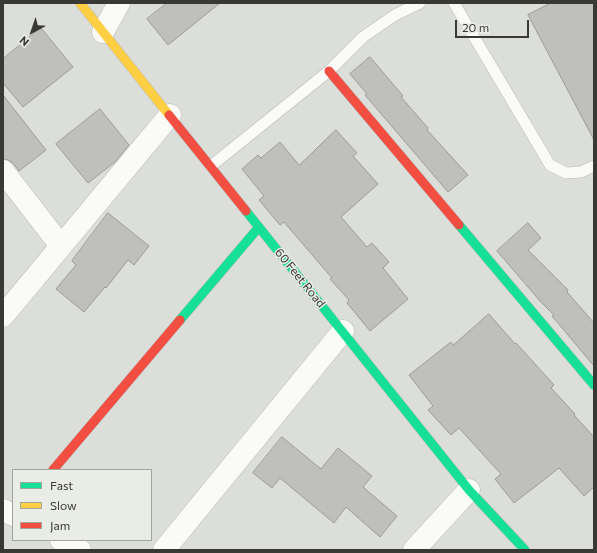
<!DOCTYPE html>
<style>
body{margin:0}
#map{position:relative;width:597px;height:553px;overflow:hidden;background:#dcdeda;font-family:Commissioner,sans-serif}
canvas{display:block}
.frame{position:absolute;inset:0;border:4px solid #383936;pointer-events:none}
.legend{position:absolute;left:12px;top:469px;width:140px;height:72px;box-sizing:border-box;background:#eaede5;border:1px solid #a3a59f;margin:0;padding:5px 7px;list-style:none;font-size:12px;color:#383936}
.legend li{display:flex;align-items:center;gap:8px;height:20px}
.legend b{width:20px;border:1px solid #a3a59f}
.north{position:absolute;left:12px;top:12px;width:40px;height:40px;-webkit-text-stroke:3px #eaede5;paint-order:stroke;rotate:220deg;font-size:11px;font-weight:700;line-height:16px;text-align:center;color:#383936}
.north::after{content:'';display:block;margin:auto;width:14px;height:18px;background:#383936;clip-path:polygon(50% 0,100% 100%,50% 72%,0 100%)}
.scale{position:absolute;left:455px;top:20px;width:74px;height:18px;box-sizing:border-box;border:2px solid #383936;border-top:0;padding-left:5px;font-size:12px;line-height:14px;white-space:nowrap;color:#383936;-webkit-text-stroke:3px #eaede5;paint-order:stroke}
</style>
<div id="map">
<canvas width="597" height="553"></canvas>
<div class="frame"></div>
<ul class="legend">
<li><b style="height:5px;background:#16e098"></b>Fast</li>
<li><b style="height:5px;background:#ffcf43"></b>Slow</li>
<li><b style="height:5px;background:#f24e42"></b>Jam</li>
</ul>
<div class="north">N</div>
<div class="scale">20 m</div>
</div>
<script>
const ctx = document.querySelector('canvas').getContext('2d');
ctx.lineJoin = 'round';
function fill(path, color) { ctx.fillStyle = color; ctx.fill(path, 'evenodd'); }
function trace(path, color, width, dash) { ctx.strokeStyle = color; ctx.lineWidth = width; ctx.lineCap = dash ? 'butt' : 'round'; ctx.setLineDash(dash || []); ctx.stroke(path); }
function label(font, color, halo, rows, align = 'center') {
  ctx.font = font + ' Commissioner,sans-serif'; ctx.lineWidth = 3; ctx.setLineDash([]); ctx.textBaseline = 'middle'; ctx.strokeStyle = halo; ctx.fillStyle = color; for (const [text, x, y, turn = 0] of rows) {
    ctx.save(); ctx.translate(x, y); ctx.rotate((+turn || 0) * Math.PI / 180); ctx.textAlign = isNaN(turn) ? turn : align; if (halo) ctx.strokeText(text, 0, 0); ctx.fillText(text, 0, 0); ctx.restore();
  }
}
const building = new Path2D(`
 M167 3H220L168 45 147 19Z
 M551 3H594V140L528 15Z
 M41 28 73 67 23 107 3 83V59Z
 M370 57 403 96 401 97 428 128 427 130 468 175 448 192 365 95 367 94 350 74Z
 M3 95 46 150 19 171 13 163 8 160 3 159Z
 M100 109 129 145 115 162 88 183 56 144Z
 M336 130 357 153 353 156 378 184 341 217 367 247 372 243 389 262 383 268 408 299 370 331 347 303 349 300 330 279 332 278 284 222 280 225 259 200 264 196 242 169 258 155 261 158 280 142 299 165Z
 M108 213 149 246 134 265 128 260 106 288 105 287 84 312 56 289 76 265 72 261Z
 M528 223 541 238 528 250 568 290 567 292 594 323V366L552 316 554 315 540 301 497 251Z
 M489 314 515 344 516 343 554 385 551 388 575 414 574 415 594 437V487L584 496 559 468 514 503 495 479 501 474 459 428 451 435 428 410 433 406 409 375 451 342 453 345Z
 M282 437 321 469 338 448 372 476 363 487 397 516 380 537 346 507 334 523 280 478 272 488 253 473Z`);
fill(building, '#bfbfbc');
trace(building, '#9b9b98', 1);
const lane = new Path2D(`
 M454 3 550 165 566 173 581 172 594 166
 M211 166 329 71 363 37 395 15 420 3`);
const street = new Path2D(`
 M103 32 119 3
 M3 171 61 246
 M3 316 170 115
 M3 510 13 515
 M61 540 80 550
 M164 550 343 331
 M414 550 469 490`);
const fast = new Path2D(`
 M246 211 469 490 525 550
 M459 225 594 385
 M180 320 259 227`);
const slow = new Path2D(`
 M80 3 169 115`);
const jam = new Path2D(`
 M329 71 459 225
 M169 115 246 211
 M53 470 180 320`);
trace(lane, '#b9bab7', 12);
trace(street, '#b9bab7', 23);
trace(fast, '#b9bab7', 10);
trace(slow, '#b9bab7', 10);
trace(jam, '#b9bab7', 10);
trace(lane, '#fafaf9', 11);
trace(street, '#fafaf9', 22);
trace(fast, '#16e098', 9);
trace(slow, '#ffcf43', 9);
trace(jam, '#f24e42', 9);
label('12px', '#383936', '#eaede5', [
 ["60 Feet Road",300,278,51]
]);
</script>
